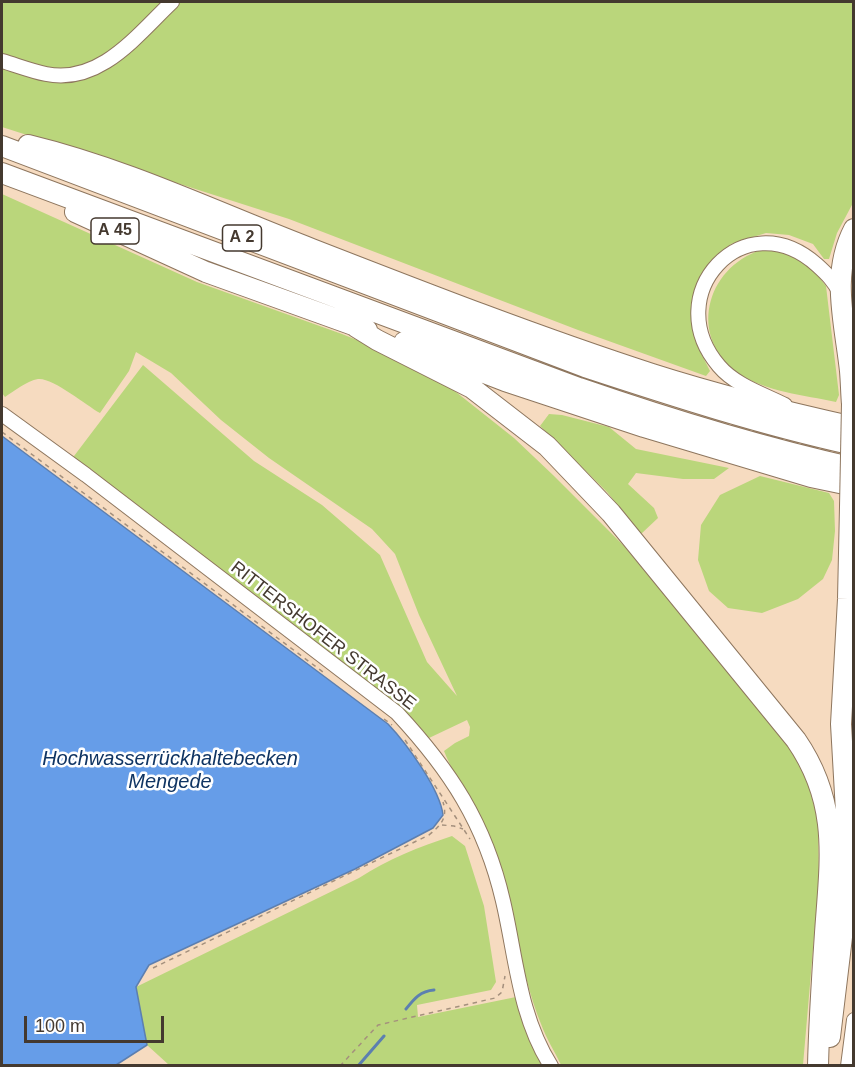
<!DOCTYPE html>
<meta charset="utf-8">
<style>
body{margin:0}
#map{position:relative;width:855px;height:1067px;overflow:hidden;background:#f6dbc0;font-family:Helvetica,sans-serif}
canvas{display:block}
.frame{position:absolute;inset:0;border:3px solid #44392f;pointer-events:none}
.scale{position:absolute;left:24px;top:1016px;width:140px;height:27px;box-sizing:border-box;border:3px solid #44392f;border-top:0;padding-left:8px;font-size:18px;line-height:21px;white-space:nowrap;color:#44392f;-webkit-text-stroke:4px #fff;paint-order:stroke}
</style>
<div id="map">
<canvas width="855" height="1067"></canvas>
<div class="frame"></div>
<div class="scale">100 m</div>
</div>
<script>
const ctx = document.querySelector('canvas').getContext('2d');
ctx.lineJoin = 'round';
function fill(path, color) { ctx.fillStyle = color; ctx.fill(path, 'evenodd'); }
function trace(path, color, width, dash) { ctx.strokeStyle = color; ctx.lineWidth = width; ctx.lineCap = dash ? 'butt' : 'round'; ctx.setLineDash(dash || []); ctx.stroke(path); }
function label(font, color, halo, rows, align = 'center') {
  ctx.font = font + ' Helvetica,sans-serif'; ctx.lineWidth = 5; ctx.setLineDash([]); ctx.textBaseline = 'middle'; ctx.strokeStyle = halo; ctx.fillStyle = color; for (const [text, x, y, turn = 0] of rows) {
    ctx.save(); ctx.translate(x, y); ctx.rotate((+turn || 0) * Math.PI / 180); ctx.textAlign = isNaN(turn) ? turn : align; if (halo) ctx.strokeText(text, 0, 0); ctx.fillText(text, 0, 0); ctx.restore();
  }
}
fill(new Path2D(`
 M2 2H853V203L837 233 829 259H824L813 244 789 235 766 233 731 244 706 267 691 305 692 326 698 347 710 371 706 376 578 330 289 219 2 127Z
 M2 194 197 282 342 334 399 357 456 392 514 438 553 475 624 546 792 750 807 780 818 820 819 880 803 1065H561C555 1052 546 1038 541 1024 519 968 513 906 494 850 481 813 458 786 444 751L455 743 469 736 470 727 467 720 429 738 383 694 71 460 143 365 254 461 322 505 380 555 427 662 457 696 419 615 395 554 372 529 269 458 221 420 171 373 136 352 129 371 100 413C86 405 52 377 38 379 27 381 14 391 5 397L2 393Z
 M761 250H774L793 256 812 268 826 286 839 395 836 402C804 395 766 392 738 373 688 338 705 268 761 250Z
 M549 414 562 415 609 427 636 449 729 468 714 479H683L636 473 628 484 654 508 658 518 641 534 607 492 540 426Z
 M760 476 829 493 834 501 835 531 832 560 823 579 798 599 762 613 728 608 709 591 698 560 701 525 720 495Z
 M452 836 465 846 484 906 496 982 491 990 417 1005 418 1017 516 997 530 1042 543 1065H169L147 1045 136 987 359 878C388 859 419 847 452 836Z`), '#bad67b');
const water = new Path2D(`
 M2 436 388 724C406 743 440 789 443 815L433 828 355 869 149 965 136 987 147 1045 116 1065H2Z`);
fill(water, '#669de8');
trace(water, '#5c7fb0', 1.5);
trace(new Path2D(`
 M406 1009C414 999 420 991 434 990
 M358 1066 384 1036`), '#5c7fb0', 3);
const minor = new Path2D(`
 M2 61C16 65 31 71 46 74 100 85 137 35 172 2
 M785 405C763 394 735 385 719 366 658 295 744 200 817 265 827 274 834 281 840 293
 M2 414 86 475 397 713C450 770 485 823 503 901 516 956 519 1016 551 1066
 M848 1066 854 1020`);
const highway = new Path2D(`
 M28 145C127 169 218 213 312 249 425 293 538 337 652 374 718 395 786 412 854 427
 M2 146 585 367C673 396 763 425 854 445
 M2 173 579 388C669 419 760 447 854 468
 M75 212 206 272 367 330
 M356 327 377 340 472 388 547 446 611 513 796 740C840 804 830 860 825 933 822 977 819 1021 818 1066
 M404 342 505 381 644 427 811 477 854 486
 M852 404C851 393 851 382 850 371 845 323 830 275 854 229
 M830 1037 848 887V847L841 724 848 599 850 507`);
trace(minor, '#8e765e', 16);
trace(highway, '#8e765e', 22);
trace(new Path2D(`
 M2 432 323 672
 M384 719 392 725
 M405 740 470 839
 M442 825 454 826 463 829
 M153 968 429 835C441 825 448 818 443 802
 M340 1066 378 1025 495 998 502 992 505 976`), '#a4907d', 1.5, [4.5, 4.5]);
trace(minor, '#fff', 14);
trace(highway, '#fff', 20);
const highwayBridge = new Path2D(`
 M850 507 852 404`);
trace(highwayBridge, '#8e765e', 22, []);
trace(highwayBridge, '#fff', 20);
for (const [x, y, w] of [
 [115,231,48],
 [242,238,39]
]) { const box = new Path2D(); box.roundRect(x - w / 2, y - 13, w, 26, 4.5); ctx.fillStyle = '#fff'; ctx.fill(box); trace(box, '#44392f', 1.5); }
label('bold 16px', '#44392f', null, [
 ["A 45",115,231],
 ["A 2",242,238]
]);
label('18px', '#44392f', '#fff', [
 ["RITTERSHOFER STRASSE",323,636,38]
]);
label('italic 20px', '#0f3463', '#fff', [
 ["Hochwasserrückhaltebecken",170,759],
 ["Mengede",170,782]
]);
</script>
